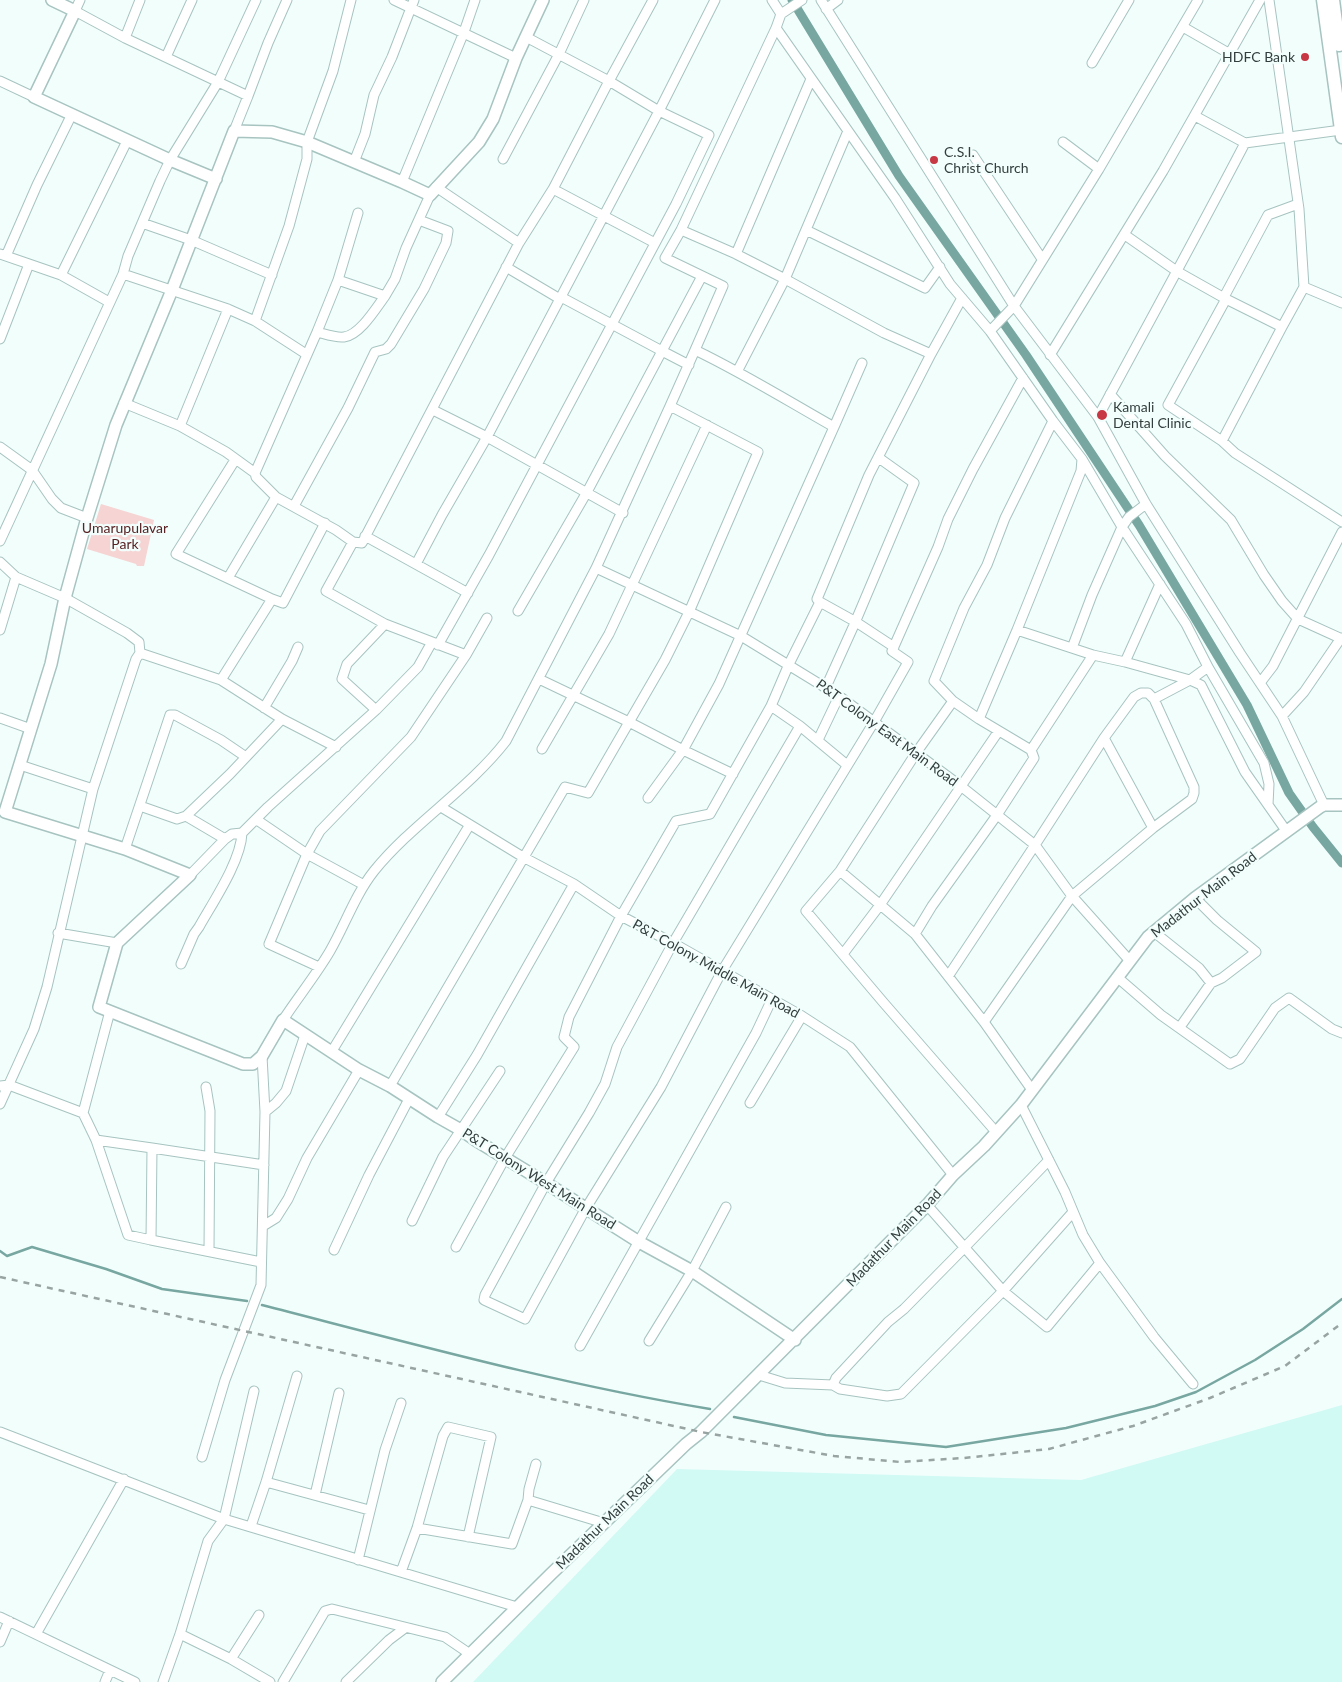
<!DOCTYPE html>
<style>
body{margin:0}
canvas{display:block;background:#f2fefc}
</style>
<canvas width="1342" height="1682"></canvas>
<script>
const ctx = document.querySelector('canvas').getContext('2d');
ctx.lineJoin = 'round';
function fill(path, color) { ctx.fillStyle = color; ctx.fill(path, 'evenodd'); }
function trace(path, color, width, dash) { ctx.strokeStyle = color; ctx.lineWidth = width; ctx.lineCap = dash ? 'butt' : 'round'; ctx.setLineDash(dash || []); ctx.stroke(path); }
function label(font, color, halo, rows, align = 'center') {
  ctx.font = font + ' Lato,sans-serif'; ctx.lineWidth = 4.5; ctx.setLineDash([]); ctx.textBaseline = 'middle'; ctx.strokeStyle = halo; ctx.fillStyle = color; for (const [text, x, y, turn = 0] of rows) {
    ctx.save(); ctx.translate(x, y); ctx.rotate((+turn || 0) * Math.PI / 180); ctx.textAlign = isNaN(turn) ? turn : align; if (halo) ctx.strokeText(text, 0, 0); ctx.fillText(text, 0, 0); ctx.restore();
  }
}
fill(new Path2D(`
 M1342 1405V1682H473L677 1469 1081 1480Z`), '#d2faf5');
fill(new Path2D(`
 M101 504 154 520 144 566H137L136 564 87 549Z`), '#f5d4d3');
trace(new Path2D(`
 M0 1251 7 1256 32 1247 106 1269 162 1289 247 1301
 M262 1305C410 1343 558 1384 710 1409
 M734 1417 826 1435 946 1447 1066 1428 1155 1406 1196 1392 1255 1360 1303 1329 1342 1299`), '#78a7a1', 2.5);
trace(new Path2D(`
 M792 0 899 176 1026 355 1139 525 1247 705 1289 793 1313 827 1342 863`), '#78a7a1', 9);
const street = new Path2D(`
 M80 0 75 11 125 38 248 96 234 131
 M394 0 516 58
 M772 0 781 14 802 0
 M821 0 1014 306 1098 417 1146 504 1240 653 1282 716 1324 805
 M826 9 838 0
 M781 14 776 28 895 198 950 284 990 331 1053 421 1082 459 1122 527 1186 624 1208 667 1264 763 1269 784 1268 805
 M1183 27 1230 54
 M526 37 609 81 653 0
 M125 38 140 0
 M166 57 192 0
 M1092 63 1129 0
 M0 81 34 97
 M248 96 268 43 287 0
 M1195 116 1245 143 1341 130
 M1063 142 1099 169
 M973 155 1042 259
 M503 159 559 54 584 0
 M354 162 365 134 374 95 392 57 414 0
 M402 182 464 32 475 0
 M436 187 519 243
 M430 195 406 248 395 279 385 296 338 280 317 332 255 473 256 477 276 497 336 530 353 542 362 543 519 243 553 189
 M142 223 191 240 272 275
 M681 230 736 254 785 279 738 370
 M806 230 925 288 940 267
 M1125 235 1178 272 1226 299 1282 327
 M655 243 553 189 609 81 659 111 715 0
 M0 254 61 275 109 302
 M736 254 811 79
 M6 256 37 185 72 114
 M506 267 560 299
 M123 274 228 309 255 321 306 354
 M61 275 127 141
 M338 280 358 213
 M1304 287 1342 303
 M1224 297 1268 215 1298 204
 M1226 299 1168 405 1222 441 1235 453 1342 522
 M255 321 289 226 307 159V142L333 71 351 0
 M990 331 1014 306 1099 169 1198 0
 M317 332C325 334 336 338 344 337 360 335 376 308 385 296
 M0 339 29 264
 M695 350 723 286 665 258 681 230 776 28
 M931 354 962 298
 M1050 355 1163 171 1260 0
 M689 365 662 351 702 276
 M1110 394 1165 456 1231 520 1264 575 1282 601 1298 619 1342 639
 M124 403 180 426 226 452 255 473
 M433 410 487 437 623 513
 M1098 417C1147 326 1197 235 1245 143
 M180 426 228 309
 M834 427 862 363
 M1222 441 1282 327 1304 287 1299 209 1269 0
 M0 447 32 470 52 499 61 508 87 518
 M294 506 348 408 375 352 386 349 391 344 424 289 446 243 448 231 419 220
 M365 536 468 593
 M0 541 123 274 128 256 160 181 170 160 218 82 256 0
 M353 542 326 591 385 624 466 655
 M0 562 16 577 65 598 127 633 139 642 140 653 136 659 93 789 47 987 34 1029 0 1104
 M416 564 442 515 487 437 659 111 709 135 676 204 489 555 438 645
 M596 568 741 636 839 696 962 787 1035 845 1072 896 1130 961
 M228 578 276 497
 M272 599 283 603 325 523
 M820 602 856 622 894 647
 M518 611 587 492 662 351 561 297
 M0 630 16 577
 M1017 630 1081 471 1082 459
 M1072 648 1092 595 1122 527 1129 517 1146 504
 M140 653 221 680 272 599 176 554 235 460
 M1125 662 1190 680 1201 685 1245 772 1287 832
 M539 679 629 722 683 750 719 684 834 427C788 401 743 373 695 350L670 406
 M221 680 282 719 336 747
 M1260 683 1273 666 1342 532
 M826 687 854 625 914 483 879 458
 M1154 699 1190 680 1208 667
 M953 701 934 681 964 608 987 565 1005 518 1053 421
 M771 706 800 726 847 765
 M264 708 292 661 298 647
 M376 710 342 679 347 664 385 624
 M1282 716 1304 692 1341 638
 M0 718 31 729
 M979 719 953 701 916 753 840 871 806 911 883 1002 996 1132
 M800 726 673 943 617 1047 605 1084 589 1113 546 1183 485 1295 484 1300 525 1319 586 1208 661 1087 722 971 874 722 908 662 892 651 938 547 948 519 973 469 1023 378
 M1104 738 1153 828
 M818 740 839 696
 M542 749 609 634 707 425
 M1031 750 1093 655
 M20 765 93 789
 M648 798 683 750 733 774
 M140 806 177 819 186 816
 M441 807 523 857 574 884 621 916 673 943 802 1016 850 1047 953 1175
 M257 820 307 854 364 885
 M225 839 186 816 230 774 282 719
 M125 849 170 715H175L221 740 246 757
 M840 871 915 934 984 1022 1032 1090
 M190 875 225 839 232 834 242 833 268 807 376 710 418 667 432 642
 M1195 898 1217 920 1256 952 1222 978 1211 983
 M1154 932 1199 968 1211 983 1180 1027
 M58 933 117 943
 M915 934 932 906 997 815 1034 758 1031 750 979 719 1017 630 1093 655 1125 662 1160 584
 M843 954 880 905 998 732
 M181 964 194 934 199 927C213 902 241 861 242 833
 M319 967 269 944 307 854 320 831 411 737 466 655 487 618
 M949 975 1035 845 1104 738 1134 697 1141 693H1148L1154 699 1194 787V793L1192 799 1153 828 1072 896 984 1022
 M1117 977 1161 1015 1230 1064 1240 1059 1275 1008 1289 998 1332 1029 1342 1033
 M283 1020C298 997 316 975 330 951 345 925 355 895 374 871 413 823 468 790 506 741L596 568 670 406 758 452 689 612 665 660 588 793 565 787 390 1086
 M332 1051 469 826
 M262 1056 265 1112 276 1103 286 1091 305 1035
 M0 1086 9 1085 83 1113 96 1140 152 1148
 M206 1087 210 1111 209 1251
 M750 1103 802 1016
 M1021 1105 1065 1192 1083 1235 1100 1263 1154 1337 1193 1384
 M83 1113 110 1011
 M438 1117 477 1055 574 884
 M96 1140 128 1235 151 1240
 M927 1205 1003 1291 1047 1327 1100 1263
 M412 1221 443 1157 500 1071
 M263 1226 276 1218 288 1199 307 1158 359 1070
 M456 1247 505 1158 574 1047 564 1037 569 1017 621 916 676 821 710 814 771 706 789 664 820 602 817 599 869 475 931 354 884 333 785 279 848 131
 M334 1250 369 1175 409 1099
 M261 1262 151 1240 152 1148 264 1165
 M649 1341 692 1271 726 1207
 M580 1346 756 1033 772 999
 M759 1375 785 1383 833 1385 840 1389 887 1396 901 1394 1003 1291 1073 1212
 M833 1385 836 1378 888 1322 904 1309 965 1247 1049 1160
 M0 1432 224 1519 517 1607
 M202 1457 225 1380 261 1285 265 1112
 M266 1482 369 1510
 M315 1495 339 1393
 M528 1500 604 1523
 M251 1526 266 1482 297 1376
 M417 1528 512 1544 528 1500 529 1489 536 1464
 M358 1560 385 1450 401 1403
 M401 1572 417 1528 443 1436 448 1427 491 1437 468 1537
 M0 1617 135 1682
 M36 1634 124 1479
 M180 1634 231 1659 270 1682
 M0 1642 9 1621
 M231 1659 259 1615
 M105 1682 110 1670
 M163 1682 180 1634 208 1541 224 1519 254 1391
 M283 1682 325 1611 332 1609 445 1637 470 1654
 M346 1682 389 1640 405 1628`);
const secondary = new Path2D(`
 M52 0 75 11 34 97 170 160 216 179
 M543 0 516 58 493 119 479 142 430 195 402 182 307 142 272 132 234 131 172 290 116 425 87 518 65 598 51 664 5 812 125 849 190 875 117 943 99 1007 243 1064H253L262 1056 283 1020 359 1070 390 1086 438 1117 461 1130 477 1141 546 1183 639 1242 692 1271 795 1340
 M442 1682 551 1574 686 1444 701 1432 927 1205 953 1175 984 1146 1021 1105 1148 937 1195 898 1320 807 1324 805H1342`);
const primary = new Path2D(`
 M1323 0 1342 137
 M1333 0 1339 45`);
trace(street, '#a7c4c0', 11);
trace(secondary, '#a7c4c0', 14);
trace(primary, '#a7c4c0', 15);
trace(street, '#fff', 9);
trace(secondary, '#fff', 11);
trace(primary, '#fff', 12);
trace(new Path2D(`
 M0 1277 701 1432 834 1456 900 1462 964 1458 1049 1449 1133 1426 1210 1398 1285 1366 1342 1323`), '#98a4a2', 2.5, [6, 6]);
for (const [x, y, r, color] of [
 [1305,57,5,"#c73744"],
 [934,160,5,"#c73744"],
 [1102,415,6,"#c73744"]
]) { const dot = new Path2D(); dot.arc(x, y, r, 0, 2 * Math.PI); ctx.fillStyle = color; ctx.fill(dot); trace(dot, '#f2fefc', 2); }
label('14px', '#323e3d', '#f2fefc', [
 ["HDFC Bank",1295,57,"right"],
 ["C.S.I.",944,152],
 ["Christ Church",944,168],
 ["Kamali",1113,407],
 ["Dental Clinic",1113,423]
], 'left');
label('14px', '#592224', '#f2fefc', [
 ["Umarupulavar",125,528],
 ["Park",125,544]
]);
label('14px', '#323e3d', '#f2fefc', [
 ["P&T Colony East Main Road",887,733,36],
 ["Madathur Main Road",1204,895,-38],
 ["P&T Colony Middle Main Road",716,969,29],
 ["P&T Colony West Main Road",539,1179,32],
 ["Madathur Main Road",894,1238,-46],
 ["Madathur Main Road",605,1522,-44]
]);
</script>
